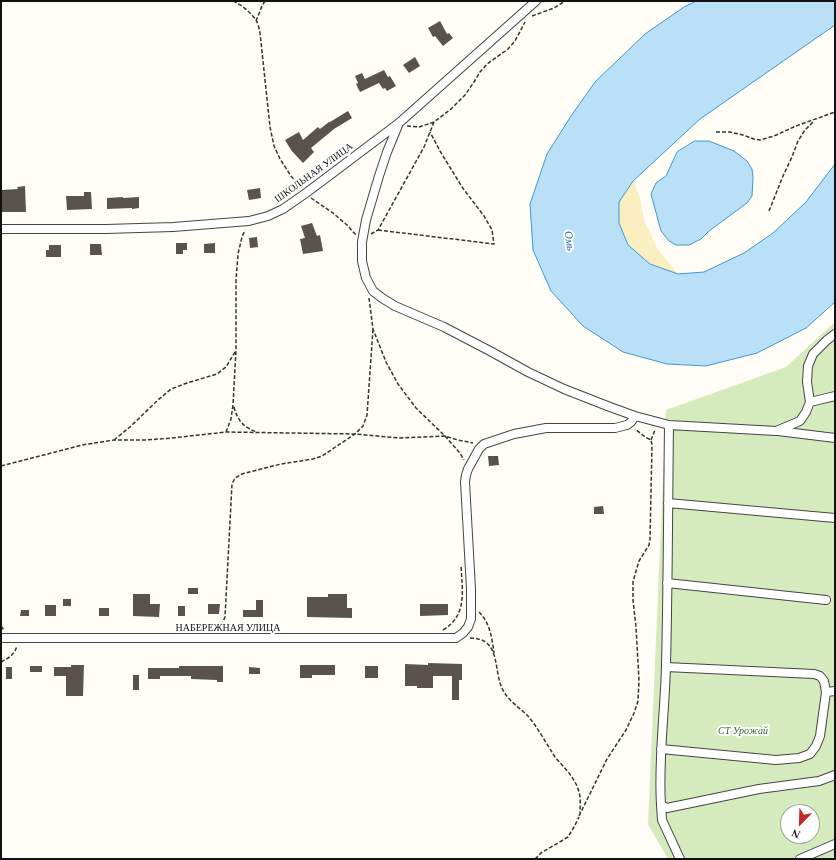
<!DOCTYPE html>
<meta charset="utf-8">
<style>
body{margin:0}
#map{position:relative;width:836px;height:860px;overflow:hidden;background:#fffdf5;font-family:Georgia,serif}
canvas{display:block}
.frame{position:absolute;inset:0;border:2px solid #111;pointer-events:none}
.north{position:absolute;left:780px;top:804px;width:40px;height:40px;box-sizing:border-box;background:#fff;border:1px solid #a0a0a0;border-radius:50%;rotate:203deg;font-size:11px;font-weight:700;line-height:16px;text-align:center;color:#111}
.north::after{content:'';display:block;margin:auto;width:14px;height:18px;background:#c4262e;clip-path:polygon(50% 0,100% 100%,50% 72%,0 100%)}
</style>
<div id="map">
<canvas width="836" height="860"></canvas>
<div class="frame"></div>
<div class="north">N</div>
</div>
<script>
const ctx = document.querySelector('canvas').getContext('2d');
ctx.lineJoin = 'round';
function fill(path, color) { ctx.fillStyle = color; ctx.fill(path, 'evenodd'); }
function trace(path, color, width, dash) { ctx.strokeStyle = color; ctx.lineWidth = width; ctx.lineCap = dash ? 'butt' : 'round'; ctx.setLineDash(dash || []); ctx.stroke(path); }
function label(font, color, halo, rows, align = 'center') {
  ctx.font = font + ' Georgia,serif'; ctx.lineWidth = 4; ctx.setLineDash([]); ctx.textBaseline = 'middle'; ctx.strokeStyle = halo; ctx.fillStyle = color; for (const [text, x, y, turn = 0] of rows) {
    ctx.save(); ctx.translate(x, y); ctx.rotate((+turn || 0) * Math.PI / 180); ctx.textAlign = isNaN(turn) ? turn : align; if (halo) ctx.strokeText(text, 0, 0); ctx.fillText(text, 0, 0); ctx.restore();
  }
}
fill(new Path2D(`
 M835 322V859H668L648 824 666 410 786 367ZM788 812H812V836H788Z`), '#d5ebbd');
fill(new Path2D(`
 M633 181 640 197 644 220 658 250 678 274 650 264 628 245 619 223V202Z`), '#fbeec1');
const water = new Path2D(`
 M697 1H835V25L700 119 633 181 619 202V223L628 245 650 264 678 274 704 272 744 253 773 233 806 202 835 164V302L806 328 757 353 706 366 667 364 623 352 583 326 551 291 533 250 530 204 547 154 571 116 595 82 645 34 684 7Z
 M695 141H709L734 151 747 161 752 169 753 178 752 196 747 203 709 231 701 239 689 245H676L669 241 661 231 651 194 656 183 666 176 677 152Z`);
fill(water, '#b9e0f7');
trace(water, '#3f96cf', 1);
fill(new Path2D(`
 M440 21 447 34 449 33 453 38 443 46 435 36 433 37 428 28Z
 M415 57 420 66 409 73 403 65Z
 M384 70 388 77 390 76 396 86 387 91 385 88 383 89 379 83 360 92 356 84 358 83 355 76 362 73 365 79Z
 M348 111 352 118 334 129 311 148 314 152 303 163 291 150 285 140 299 132 303 140 318 127 320 129 329 122H330Z
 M25 186 26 212H1V190L18 189 17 187Z
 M260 188 261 198 249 200 247 190Z
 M84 192H91L92 209 67 210 66 196H84Z
 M123 197V198L139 197V208L132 209V208L107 209V198Z
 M312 223 317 236 320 235 323 251 303 254 300 239 305 238 301 226Z
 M257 237 258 247 250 248 249 238Z
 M176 243H187V250H183V254H176Z
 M215 243V253H204V244Z
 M90 244H101L102 255H90Z
 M49 245H61V257H46V250H49Z
 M488 456H498L499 465 489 466Z
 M603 506 604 514H594V507Z
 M188 588H198V594H188Z
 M133 594H150V604H160L159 617 133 616Z
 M328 594H347V608H352V618L307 617V597H328Z
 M63 599H71V606H63Z
 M256 600H263V617H243V610H256Z
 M208 604H220L219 614H208Z
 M420 604H448V615L420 616Z
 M45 605H56V616H45Z
 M178 606H185V616H178Z
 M99 608H109V616H99Z
 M21 610H29V616H20Z
 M428 663 462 664V680H459V700H452V676H433V688H417V686H405V664L428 665Z
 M71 665H84L83 696H66V676H54V667H71Z
 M300 665H335V675H312V678H300Z
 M30 666H42V672H30Z
 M179 666H223V682H217V680L191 679V676H160V679H148V668H179Z
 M365 666H378V678H365Z
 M6 667H12V679H6Z
 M249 667 260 668V674H249Z
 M133 675H139V690H133Z`), '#5a524d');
const minor = new Path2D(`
 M399 123 387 152 379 176 366 220 362 242V261L366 278 373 291 382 298 395 306 444 327 490 351 528 372 564 389 610 407 635 416 669 425 776 431 800 421 806 412 810 402 807 382 808 366 813 354 827 340 835 334
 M1 229H106L173 227 249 221 268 216 283 209 306 193 334 172 399 123 536 1
 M810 402 835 396
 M669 425C668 505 668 585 666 665 665 712 658 759 661 805L667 808 759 789 819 781 835 775
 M778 431 835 438
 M668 503 835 518
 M667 583 826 600
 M1 638H456L463 633 468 627 471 619V589L465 482 466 475 468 469 479 449 484 444 514 434 546 428H615L627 425 631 422 635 416
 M826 692 835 691
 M661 749 776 760 799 758 810 754 816 746 820 736 826 692 824 681 820 676 814 674 666 667
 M661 805 662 820 680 859
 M800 859 835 844`);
trace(minor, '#444', 10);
trace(new Path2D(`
 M233 1C242 5 250 12 256 20 258 23 259 28 260 33L270 127 274 146 280 159 291 176 300 187
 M532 16 554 8 565 1
 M256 21 262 6 265 1
 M407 126 419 127 434 122
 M716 132H730L743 135 754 139 760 140 774 136 796 126 835 112
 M311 198 333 213 347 225 356 235
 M769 211 783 176 792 157 798 141 805 130 814 121
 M378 230 494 244 492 230 484 216 462 187 440 151 430 132
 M371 234 378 230 424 147 434 122 451 109 465 95 474 82 480 72 487 64 508 49 515 41 525 22
 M369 298 373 329 386 362 398 384 416 408 445 436 460 453 464 460
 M234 407C237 420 244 428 257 432
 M226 432 231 419 233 405 236 350V281L238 254 242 237 245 230
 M114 440 130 427 158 400 171 389 187 383 217 374 226 367 235 352
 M651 440 655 430
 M1 466 82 445 114 440H146L172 438 226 432 355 434 399 438 445 436 458 440 473 443
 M479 612C490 623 492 638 494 653
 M1 626 4 630
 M443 630C468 615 462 590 461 565
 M219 631 225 617 232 484 235 478 242 474 281 464 313 459 322 456 355 434 363 426 367 415 373 329
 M470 638C503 638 492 673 504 692 510 702 520 708 528 716 538 728 546 743 555 757 564 768 575 777 579 792 581 799 580 806 580 813
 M1 662C9 658 14 655 17 646
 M579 816 607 759 626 730 634 713 638 701 639 681 636 627 633 600V582L636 571 639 561 649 545 650 540 652 445 651 440 645 437 635 429
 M535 859 541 853 568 837 574 827 579 817`), '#333', 1.5, [4, 2]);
trace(minor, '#fff', 8);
label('10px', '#111', '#fff', [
 ["ШКОЛЬНАЯ УЛИЦА",314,173,-36],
 ["НАБЕРЕЖНАЯ УЛИЦА",228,628]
]);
label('italic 10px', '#2f6b1f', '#fff', [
 ["СТ Урожай",743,731]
]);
label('italic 11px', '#1768a6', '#fff', [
 ["Омь",569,241,82]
]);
</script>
